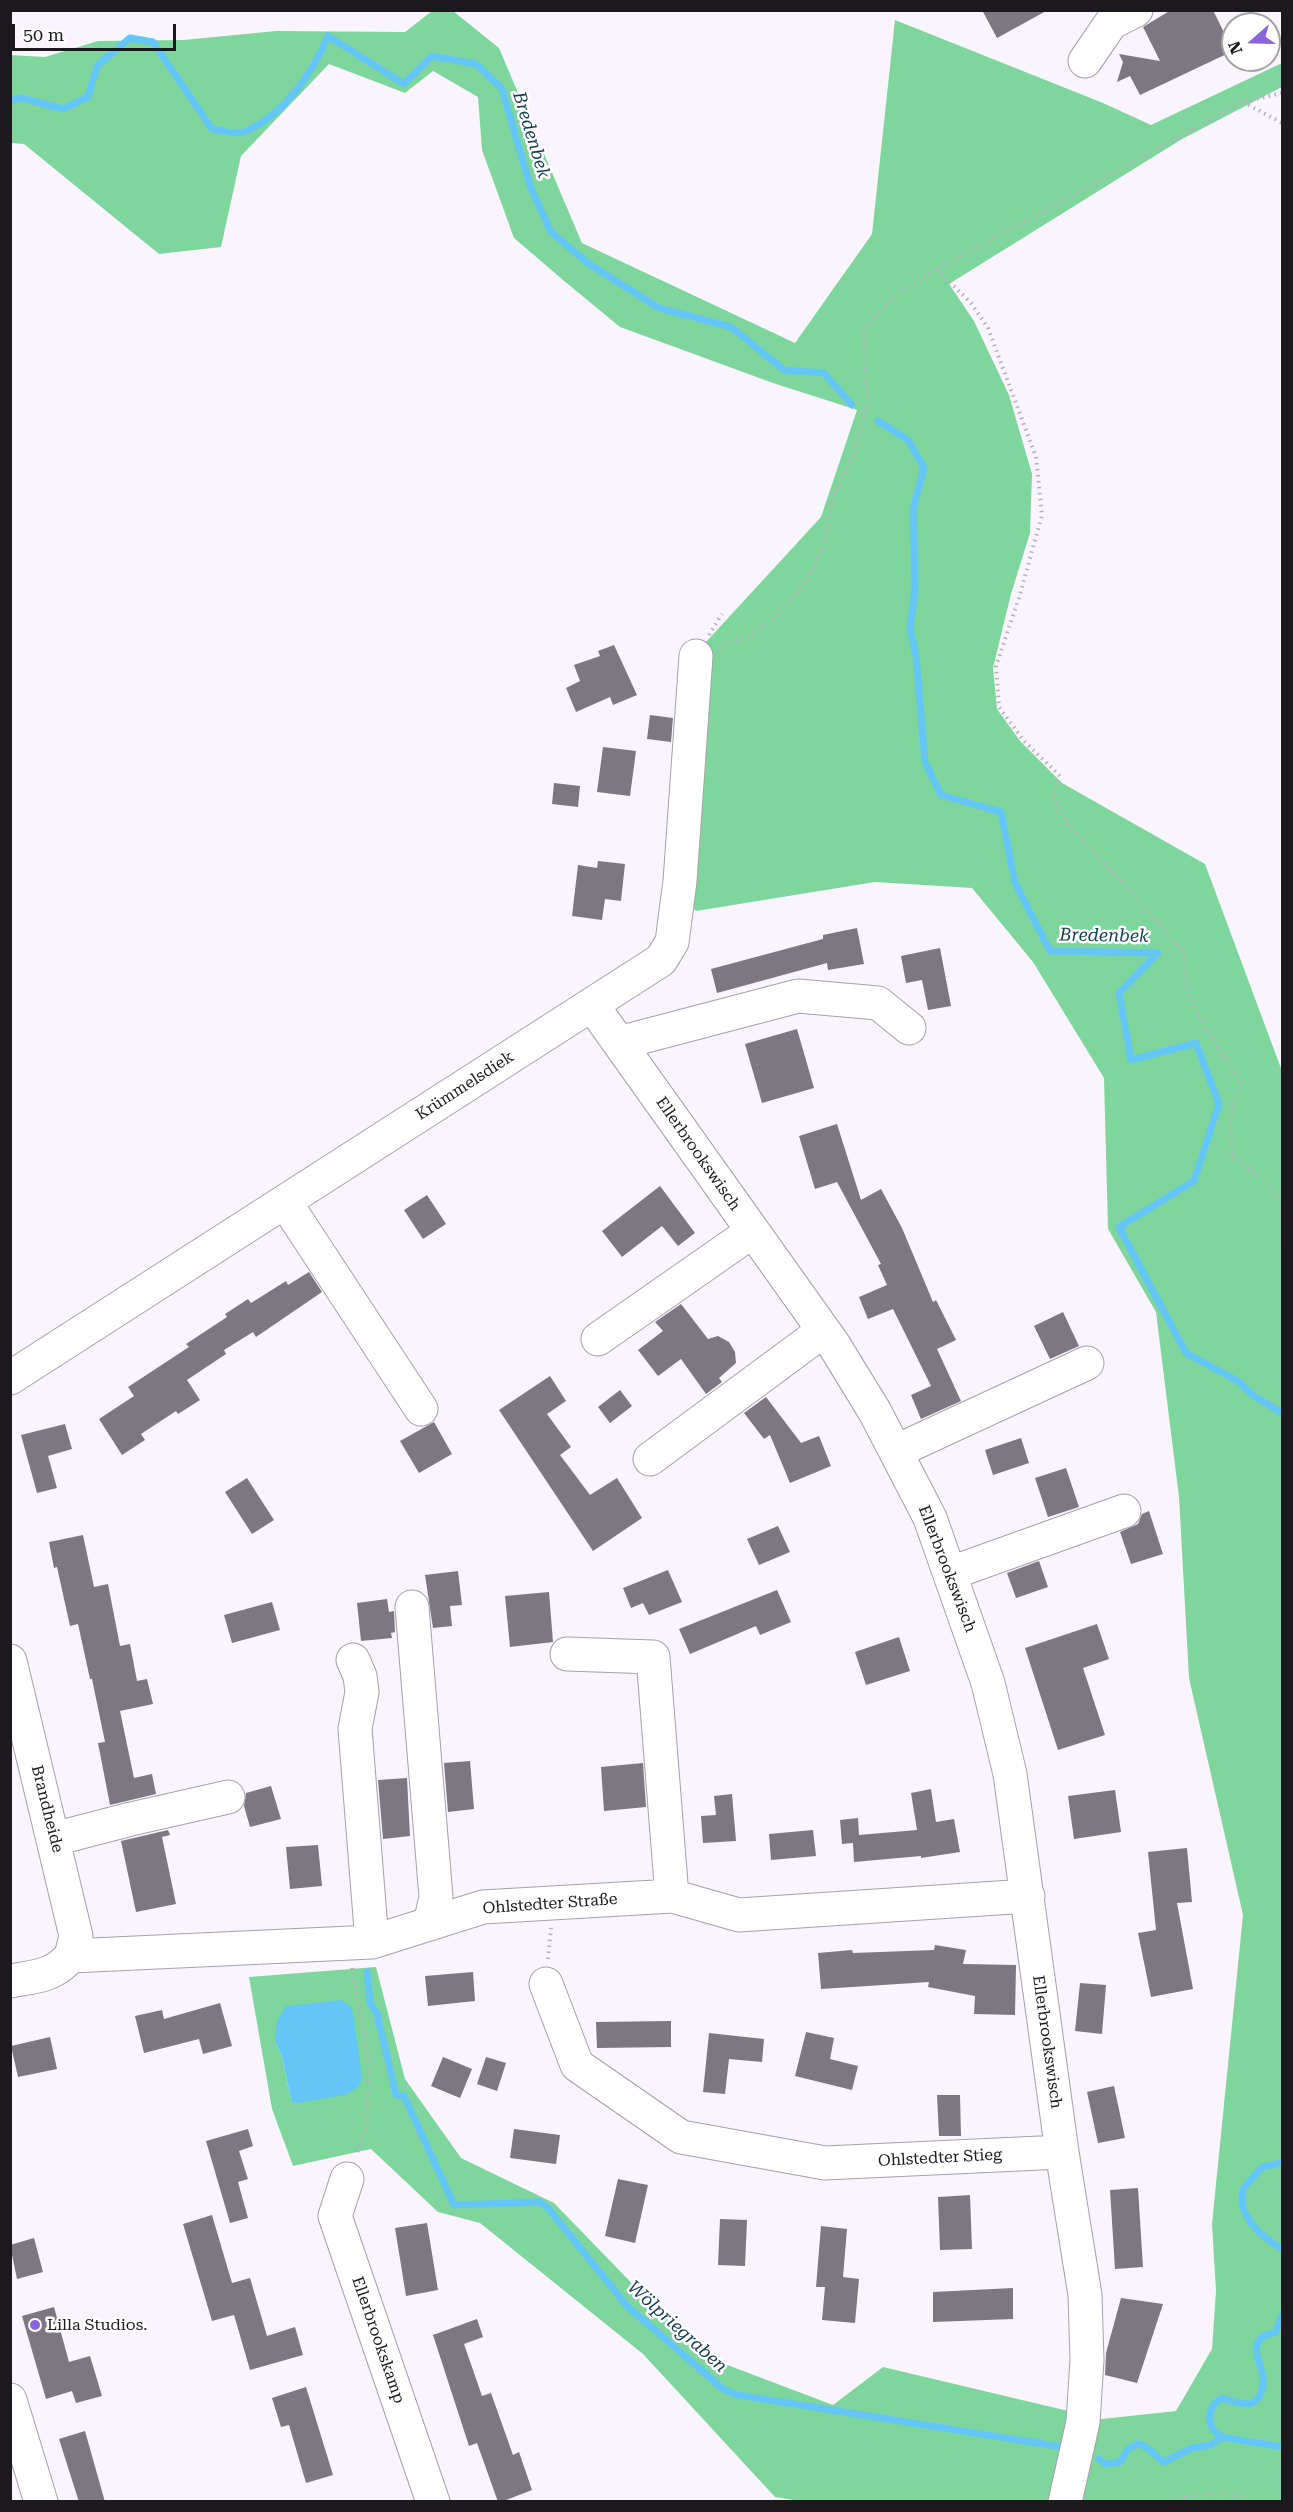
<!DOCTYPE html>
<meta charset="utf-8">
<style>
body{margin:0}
#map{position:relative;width:1293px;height:2512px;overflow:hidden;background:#faf4fe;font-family:"Roboto Serif",serif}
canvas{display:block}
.frame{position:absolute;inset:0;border:12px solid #1b191d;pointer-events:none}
.north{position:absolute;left:1221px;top:12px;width:60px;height:60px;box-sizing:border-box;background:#fff;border:2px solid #a4a3a5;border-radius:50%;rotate:250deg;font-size:16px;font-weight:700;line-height:24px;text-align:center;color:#1b191d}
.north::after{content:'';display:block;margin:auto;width:21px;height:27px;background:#8964df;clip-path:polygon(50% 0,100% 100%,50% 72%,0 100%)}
.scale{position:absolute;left:12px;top:24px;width:164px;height:27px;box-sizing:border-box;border:3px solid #1b191d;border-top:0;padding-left:8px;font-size:18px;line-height:21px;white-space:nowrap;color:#1b191d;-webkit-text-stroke:4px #fff;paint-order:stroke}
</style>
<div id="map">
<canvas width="1293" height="2512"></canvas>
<div class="frame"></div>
<div class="north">N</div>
<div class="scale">50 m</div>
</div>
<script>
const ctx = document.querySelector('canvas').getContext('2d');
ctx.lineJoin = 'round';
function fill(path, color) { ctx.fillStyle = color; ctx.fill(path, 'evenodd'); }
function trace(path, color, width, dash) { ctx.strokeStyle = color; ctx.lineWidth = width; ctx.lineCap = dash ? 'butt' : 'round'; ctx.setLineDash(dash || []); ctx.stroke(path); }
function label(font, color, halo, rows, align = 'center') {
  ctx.font = font + ' "Roboto Serif",serif'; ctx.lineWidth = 5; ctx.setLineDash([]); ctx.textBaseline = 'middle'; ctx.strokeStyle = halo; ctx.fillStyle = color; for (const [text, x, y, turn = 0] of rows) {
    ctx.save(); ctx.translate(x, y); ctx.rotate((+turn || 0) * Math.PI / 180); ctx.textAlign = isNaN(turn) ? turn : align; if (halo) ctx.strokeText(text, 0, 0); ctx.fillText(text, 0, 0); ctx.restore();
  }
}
fill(new Path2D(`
 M432 11H453L499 48 582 243 795 343 872 234 895 20 1103 103 1151 125 1282 63V87L1182 139 949 284 974 321 1009 395 1032 474 1030 533 1011 594 993 668 997 709 1020 741 1062 783 1205 864 1282 1071V2501L806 2502 775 2497 643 2354 480 2223 438 2212 371 2149 293 2166 272 2109 249 1977 376 1967 405 2079 461 2158 554 2203 648 2300 709 2358 833 2405 883 2367 1102 2419 1176 2411 1212 2349 1216 2291 1212 2224 1243 1915 1189 1678 1179 1497 1156 1312 1108 1229 1104 1078 1033 962 972 888 875 882 696 911 684 900 706 642 821 517 857 410 773 383 620 327 563 280 514 238 482 150 478 97 433 71 405 93 329 64 241 156 221 247 159 254 24 144 11 143 10 55 45 57 98 41 184 40 276 31 405 32ZM275 2041 360 2086 292 2104 282 2057Z`), '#7fd69d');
fill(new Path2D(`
 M342 2000 352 2008 362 2076 360 2086 345 2095 292 2104 282 2057 275 2041 277 2021 286 2006Z`), '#64c5f7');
trace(new Path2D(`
 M10 100 22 98 63 109 88 97 97 66 130 38 153 42 212 129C221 130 236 135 244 132 283 116 312 74 328 36L404 84 432 56 476 64 502 89 530 186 551 232 589 264 659 308 731 327 784 370 824 373 852 405
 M878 421 908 440 924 468 913 509 915 587 910 629 916 656 925 762 941 795 1001 812 1015 883 1050 951 1158 953 1119 993 1131 1060 1196 1043 1219 1104 1194 1181 1119 1227 1186 1353 1238 1381 1254 1396 1282 1413
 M367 1972 370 2003 377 2014 396 2095 404 2096 454 2205 540 2202 548 2208 627 2306 723 2389 738 2395 1062 2447
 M1282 2163 1262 2167 1243 2189C1237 2217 1261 2236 1282 2249
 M1282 2315 1276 2332C1269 2334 1260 2336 1257 2344 1252 2358 1270 2372 1260 2395 1254 2410 1235 2402 1222 2398 1206 2407 1205 2427 1222 2437L1282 2447
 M1099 2459 1106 2464 1120 2462 1128 2449 1137 2444C1150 2446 1154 2456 1164 2462L1192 2448 1211 2445 1222 2437`), '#64c5f7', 7);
fill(new Path2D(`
 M982 10H1048L997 38Z
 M1171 10H1213L1233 51 1140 95 1130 76 1117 82 1123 62 1119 54 1160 61 1143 27Z
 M614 645 637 695 613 705 610 697 576 712 566 688 580 681 574 665 600 656 598 651Z
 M650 715 673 718 671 742 647 739Z
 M603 747 636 751 630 796 597 792Z
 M554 783 580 786 578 807 552 804Z
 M598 861 625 864 621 901 605 899 602 920 572 916 578 865 597 868Z
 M857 928 864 964 828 970 827 963 717 993 711 969 823 939V935Z
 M940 948 951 1006 928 1010 922 980 906 983 901 956Z
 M797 1029 814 1088 762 1103 745 1044Z
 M837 1124 861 1200 881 1189 902 1228 933 1302 936 1300 956 1340 937 1349 961 1401 921 1419 911 1395 931 1386 893 1309 868 1319 859 1297 887 1285 878 1265 881 1264 837 1182 815 1189 799 1136Z
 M660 1186 695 1233 678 1246 662 1226 622 1257 602 1231Z
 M427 1195 446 1224 423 1239 404 1210Z
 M309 1272 322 1292 256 1337 253 1332 224 1350 226 1354 187 1380 200 1400 178 1414 176 1411 141 1434 145 1440 122 1455 99 1419 134 1396 128 1387 189 1347 186 1344 227 1317 225 1314 248 1299 251 1303 286 1281 288 1285Z
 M681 1304 708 1339 718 1336 729 1342 735 1352 736 1363 719 1378 722 1382 706 1394 681 1359 658 1376 638 1350 663 1331 655 1322Z
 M1063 1312 1079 1346 1050 1359 1034 1326Z
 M550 1376 566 1401 547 1414 571 1447 560 1455 590 1495 617 1478 642 1518 593 1551 499 1410Z
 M620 1390 632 1406 610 1423 598 1407Z
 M766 1397 801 1443 819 1436 831 1466 790 1483 770 1435 764 1439 744 1413Z
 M434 1422 452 1454 419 1473 400 1441Z
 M65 1424 72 1449 48 1456 57 1488 37 1493 21 1435Z
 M1021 1438 1029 1463 993 1475 985 1450Z
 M1066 1468 1079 1507 1048 1517 1035 1478Z
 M247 1478 274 1520 252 1534 225 1492Z
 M1149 1511 1163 1554 1131 1564 1120 1532 1138 1524 1142 1514Z
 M778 1526 790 1552 759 1565 747 1539Z
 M83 1535 94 1587 108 1584 120 1646 130 1644 137 1681 147 1679 153 1704 120 1711 134 1778 152 1774 156 1794 110 1805 98 1743 105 1742 92 1679H90L78 1624 70 1626 57 1567 54 1568 49 1542Z
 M1039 1561 1048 1587 1016 1598 1007 1573Z
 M668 1570 682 1602 649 1615 643 1603 631 1608 623 1588Z
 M458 1571 462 1605 450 1606 452 1626 433 1628 425 1575Z
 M777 1590 791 1622 760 1635 756 1626 690 1654 679 1629Z
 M549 1592 553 1642 510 1647 505 1596Z
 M387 1599 389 1612 394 1611 395 1632 391 1633 392 1638 361 1641 357 1603Z
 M272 1602 280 1630 232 1643 224 1615Z
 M1097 1624 1109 1659 1083 1668 1105 1735 1058 1750 1025 1648Z
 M899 1637 910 1671 866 1685 855 1652Z
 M470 1761 474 1809 448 1812 444 1763Z
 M643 1763 646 1807 604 1811 601 1767Z
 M407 1778 410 1836 383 1839 378 1780Z
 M271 1786 281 1819 250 1827 244 1806 246 1793Z
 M931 1789 936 1822 954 1819 960 1852 921 1858V1856L854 1862 853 1843 842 1844 840 1820 858 1818 859 1835 917 1830 911 1793Z
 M1115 1790 1121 1832 1074 1839 1068 1796Z
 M732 1794 736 1841 703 1843 701 1816 716 1815 714 1796Z
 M168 1830 170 1835 162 1837 176 1904 136 1912 121 1841Z
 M813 1830 816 1856 771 1860 769 1834Z
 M318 1845 322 1886 290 1889 286 1847Z
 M1187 1848 1192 1902 1177 1903 1193 1989 1151 1997 1138 1933 1156 1930 1148 1852Z
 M935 1945 966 1950 963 1964 1016 1965 1015 2015 974 2014 975 1996 928 1987 929 1982 821 1989 818 1953 852 1950 853 1953 934 1950Z
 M473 1972 475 2001 428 2006 425 1976Z
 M1080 1983 1106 1985 1102 2034 1075 2031Z
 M220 2003 232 2046 203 2054 199 2039 144 2053 135 2016 162 2010 164 2019Z
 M671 2021V2047L597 2048 596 2022Z
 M806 2032 834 2038 830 2059 858 2066 852 2090 795 2076Z
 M709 2033 764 2039 762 2062 729 2059 725 2094 703 2092Z
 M50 2037 57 2069 18 2077 11 2046Z
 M443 2057 472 2069 460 2098 431 2086Z
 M486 2057 506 2063 497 2091 477 2084Z
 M1114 2086 1125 2138 1098 2143 1087 2092Z
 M937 2095H960L961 2136H939Z
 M248 2129 253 2146 239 2151 248 2179 238 2182 248 2218 230 2223 206 2141Z
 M514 2129 560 2135 556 2164 510 2158Z
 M618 2179 648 2185 635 2243 605 2236Z
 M1138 2188 1143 2267 1115 2269 1110 2190Z
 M970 2195 972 2249 940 2250 938 2197Z
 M212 2215 232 2283 250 2278 267 2336 295 2327 303 2355 250 2370 234 2315 212 2321 183 2224Z
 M720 2219 747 2220 745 2266 718 2265Z
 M427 2223 438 2290 406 2296 395 2228Z
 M821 2226 847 2229 843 2277 859 2279 855 2323 822 2320 825 2287H816Z
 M34 2238 43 2272 17 2279 10 2245Z
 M1013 2288V2319L933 2322V2292Z
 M1121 2298 1163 2304 1137 2383 1105 2375 1106 2353Z
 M54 2307 69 2362 90 2356 102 2396 76 2403 72 2391 46 2399 22 2316Z
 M477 2319 483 2337 464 2344 482 2396 491 2393 513 2455 519 2452 532 2490 501 2502H498L477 2443 469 2446 433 2335Z
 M306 2387 333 2475 306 2483 289 2425 281 2427 272 2398Z
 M85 2431 105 2502H79L59 2439Z`), '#7c7780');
const minor = new Path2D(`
 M1085 61 1111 23 1136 10
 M592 1005 834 1345 875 1412 930 1518 988 1683 1010 1774 1062 2152 1085 2295 1087 2360 1083 2422 1065 2502
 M619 1043 798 996 878 1003 909 1028
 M285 1202 421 1409
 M598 1339 753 1231
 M10 1378 661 960 672 942 680 881 696 656
 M897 1451 1087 1363
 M650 1459 823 1331
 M951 1573 1124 1511
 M412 1607 436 1897 430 1924
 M567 1654 653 1657 672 1896
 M353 1660 360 1676 362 1692 355 1729 372 1942
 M10 1661 76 1936 71 1956
 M54 1839 131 1819 228 1797
 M10 1981C37 1976 52 1977 71 1956L372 1942 483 1907 672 1896 739 1915 1028 1896
 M546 1984 577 2065 681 2137 825 2163 1062 2152
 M347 2179 335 2216 433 2502
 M10 2400 41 2502`);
trace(minor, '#a5a0a9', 35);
trace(new Path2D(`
 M1243 102 1282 123
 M937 269 971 303 988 328 1036 457 1042 515 1019 598 996 666 999 707 1024 741 1060 776 1053 795 1069 826 1137 897 1184 954 1188 994 1206 1030 1241 1081C1229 1112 1228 1126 1234 1159L1265 1180 1282 1204
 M709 635 722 614
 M719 648 749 636 772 620 806 582 825 544 833 496 856 449 868 400 864 360 865 328 896 296 937 269 1243 102 1282 93
 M1282 1209V1250
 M548 1959 551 1928
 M352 1968 369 2062 367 2125 356 2155
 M1167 2502C1194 2495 1223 2486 1249 2502`), '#b5b1b9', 4, [1.5, 4.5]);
trace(minor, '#fff', 33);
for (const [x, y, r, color] of [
 [35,2325,6,"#8964df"]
]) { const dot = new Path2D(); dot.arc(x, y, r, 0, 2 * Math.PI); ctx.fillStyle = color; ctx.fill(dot); trace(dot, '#fff', 2); }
label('16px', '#1b191d', '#fff', [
 ["Krümmelsdiek",465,1086,-33],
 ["Ellerbrookswisch",698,1154,55],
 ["Ellerbrookswisch",947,1569,69],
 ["Brandheide",47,1809,76],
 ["Ohlstedter Straße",550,1904,-4],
 ["Ellerbrookswisch",1047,2042,82],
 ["Ohlstedter Stieg",940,2158,-3],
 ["Ellerbrookskamp",378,2340,71]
]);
label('16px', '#1b191d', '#fff', [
 ["Lilla Studios.",47,2325]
], 'left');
label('italic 18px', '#113c50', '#fff', [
 ["Bredenbek",531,135,73],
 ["Bredenbek",1104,936,1],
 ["Wölpriegraben",677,2327,42]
]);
</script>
